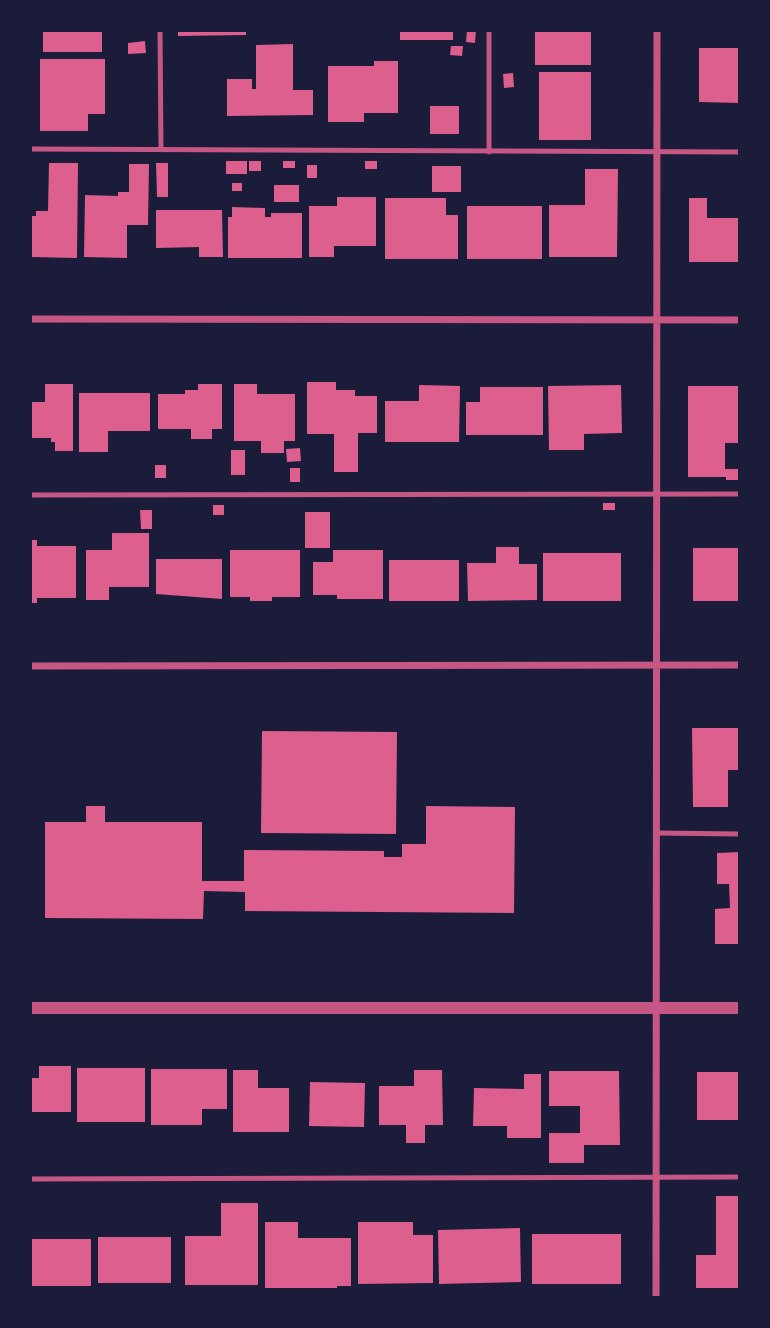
<!DOCTYPE html>
<html>
<head>
<meta charset="utf-8">
<style>
	body { margin:0 }
	#map { position:relative; width:770px; height:1328px; overflow:hidden; background:#1b1b3a; font-family:"Asap Condensed",sans-serif }
	canvas { display:block }
	.frame { position:absolute; inset:0; border:32px solid #1b1b3a; pointer-events:none }
</style>
</head>
<body>
<div id="map">
<canvas width="770" height="1328"></canvas>
<div class="frame"></div>
</div>
<script>
const c = document.querySelector('canvas').getContext('2d');
c.lineJoin = 'round';
function fillPath(path, color) { c.fillStyle = color; c.fill(path, 'evenodd'); }
function strokePath(path, color, width, dash) { c.strokeStyle = color; c.lineWidth = width; c.lineCap = dash ? 'butt' : 'round'; c.setLineDash(dash || []); c.stroke(path); }
fillPath(new Path2D(`
	M43 30H102V52H43Z
	M178 30H246V35L178 36Z
	M400 30H453V40H400Z
	M467 30H476L475 43 466 42Z
	M535 30 591 31V65H535Z
	M145 41 146 53 128 54V43Z
	M293 44V90H313V115L227 116V79H252V89H256V45Z
	M451 46H463L462 56 450 55Z
	M699 48H740V103L699 102Z
	M40 59H105V114H88V131H40Z
	M374 61H398V113H364V122H328V66H374Z
	M539 72H591V140H539Z
	M513 73 514 87 504 88 503 74Z
	M430 106H459V134H430Z
	M226 161H247V174H226Z
	M249 161H261V171H249Z
	M283 161H295V168H283Z
	M365 161H377V169H365Z
	M49 163H78L77 258 30 257V216H36V211H48Z
	M156 163H168V197H157Z
	M129 164H149L148 225H127V258L84 257 85 195 118 196V192H129Z
	M307 165H317V178H307Z
	M432 166H461V192H432Z
	M585 169H618L617 257H549V205H585Z
	M232 183H242V191H232Z
	M274 185H299V202H274Z
	M337 197H376V246H334V257H309V206H337Z
	M385 198H446V215H458V259H385Z
	M689 198H707V218H740V262H689Z
	M467 206H542V259H467Z
	M232 207 265 208V217H271V213H302V258H228V217H232Z
	M156 210H222L223 257H199V247L156 248Z
	M307 382H336V390H355V396H377V433H358V472H334V434H307Z
	M45 384H73V451H55V442H51V438H30V405L31 402H45Z
	M198 384H222V429H212V439H191V429H158V394H185V390H198Z
	M234 384H257V394H295V441H284V453H261V441H234Z
	M419 385 460 386 459 442H385V401H419Z
	M621 385 622 433 584 434V450H549L548 386Z
	M688 386H740V443H725V469H740V480H726V477H688Z
	M480 387H543V435H466V402H480Z
	M79 393H150V431H108V452H79Z
	M300 448 301 461 287 462 286 449Z
	M231 450H245V475H231Z
	M155 465H166V478H155Z
	M290 468H300V482H290Z
	M603 503H615V510H603Z
	M213 505H224V515H213Z
	M140 510H152V529H141Z
	M305 512H330V548H305Z
	M112 533H149V587H109V600H86V550H112Z
	M30 540H37V546H76V598H37V603H30Z
	M496 547H519V564H537V600L468 601 467 563H496Z
	M693 548H740V601H693Z
	M230 550H300V597H272V601H250V597H230Z
	M333 550H383V599H337V595H313V562H333Z
	M543 553H621V601H543Z
	M156 559H222V599L156 594Z
	M389 560H459V601H389Z
	M692 728H740V770H728V807H693Z
	M262 731 397 732 396 834 261 833Z
	M86 806H105V822H202V881H244V850L384 851V857H402V844H426V806L515 807 514 913 245 911V892L204 891 203 919 45 918V822H86Z
	M740 852V944H715V909L730 908 729 884H717V853Z
	M39 1066H71V1112H30V1078H39Z
	M77 1068H145V1122H77Z
	M151 1069H227V1109H202V1125H151Z
	M233 1070H258V1088H289V1132H233Z
	M414 1070H442L443 1125H425V1143H406V1125H379V1086H414Z
	M549 1071H619L620 1145H584V1163H549V1133H580V1106H549Z
	M697 1072H740V1120H697Z
	M524 1074H541V1138H507V1126H473L474 1088 524 1089Z
	M310 1082 365 1083 364 1127 309 1126Z
	M716 1196H740V1288H696V1255H716Z
	M221 1203H258V1285H185V1236H221Z
	M265 1222H298V1238H351V1286H337V1288H265Z
	M358 1222H413V1235H433V1283L358 1284Z
	M520 1228 521 1282 439 1284 438 1230Z
	M532 1234H621V1284H532Z
	M98 1237H171V1283H98Z
	M30 1239H91V1286H30Z`), '#dd5f8e');
strokePath(new Path2D(`
	M160 30 161 150
	M489 30V152
	M30 149 740 152
	M30 495 740 494
	M657 833 740 834
	M30 1179 740 1177`), '#c65784', 5);
strokePath(new Path2D(`
	M30 319 740 320
	M30 666 740 665
	M656 1298 657 30`), '#c65784', 7);
strokePath(new Path2D(`
	M30 1008H740`), '#c65784', 12);
</script>
</body>
</html>
